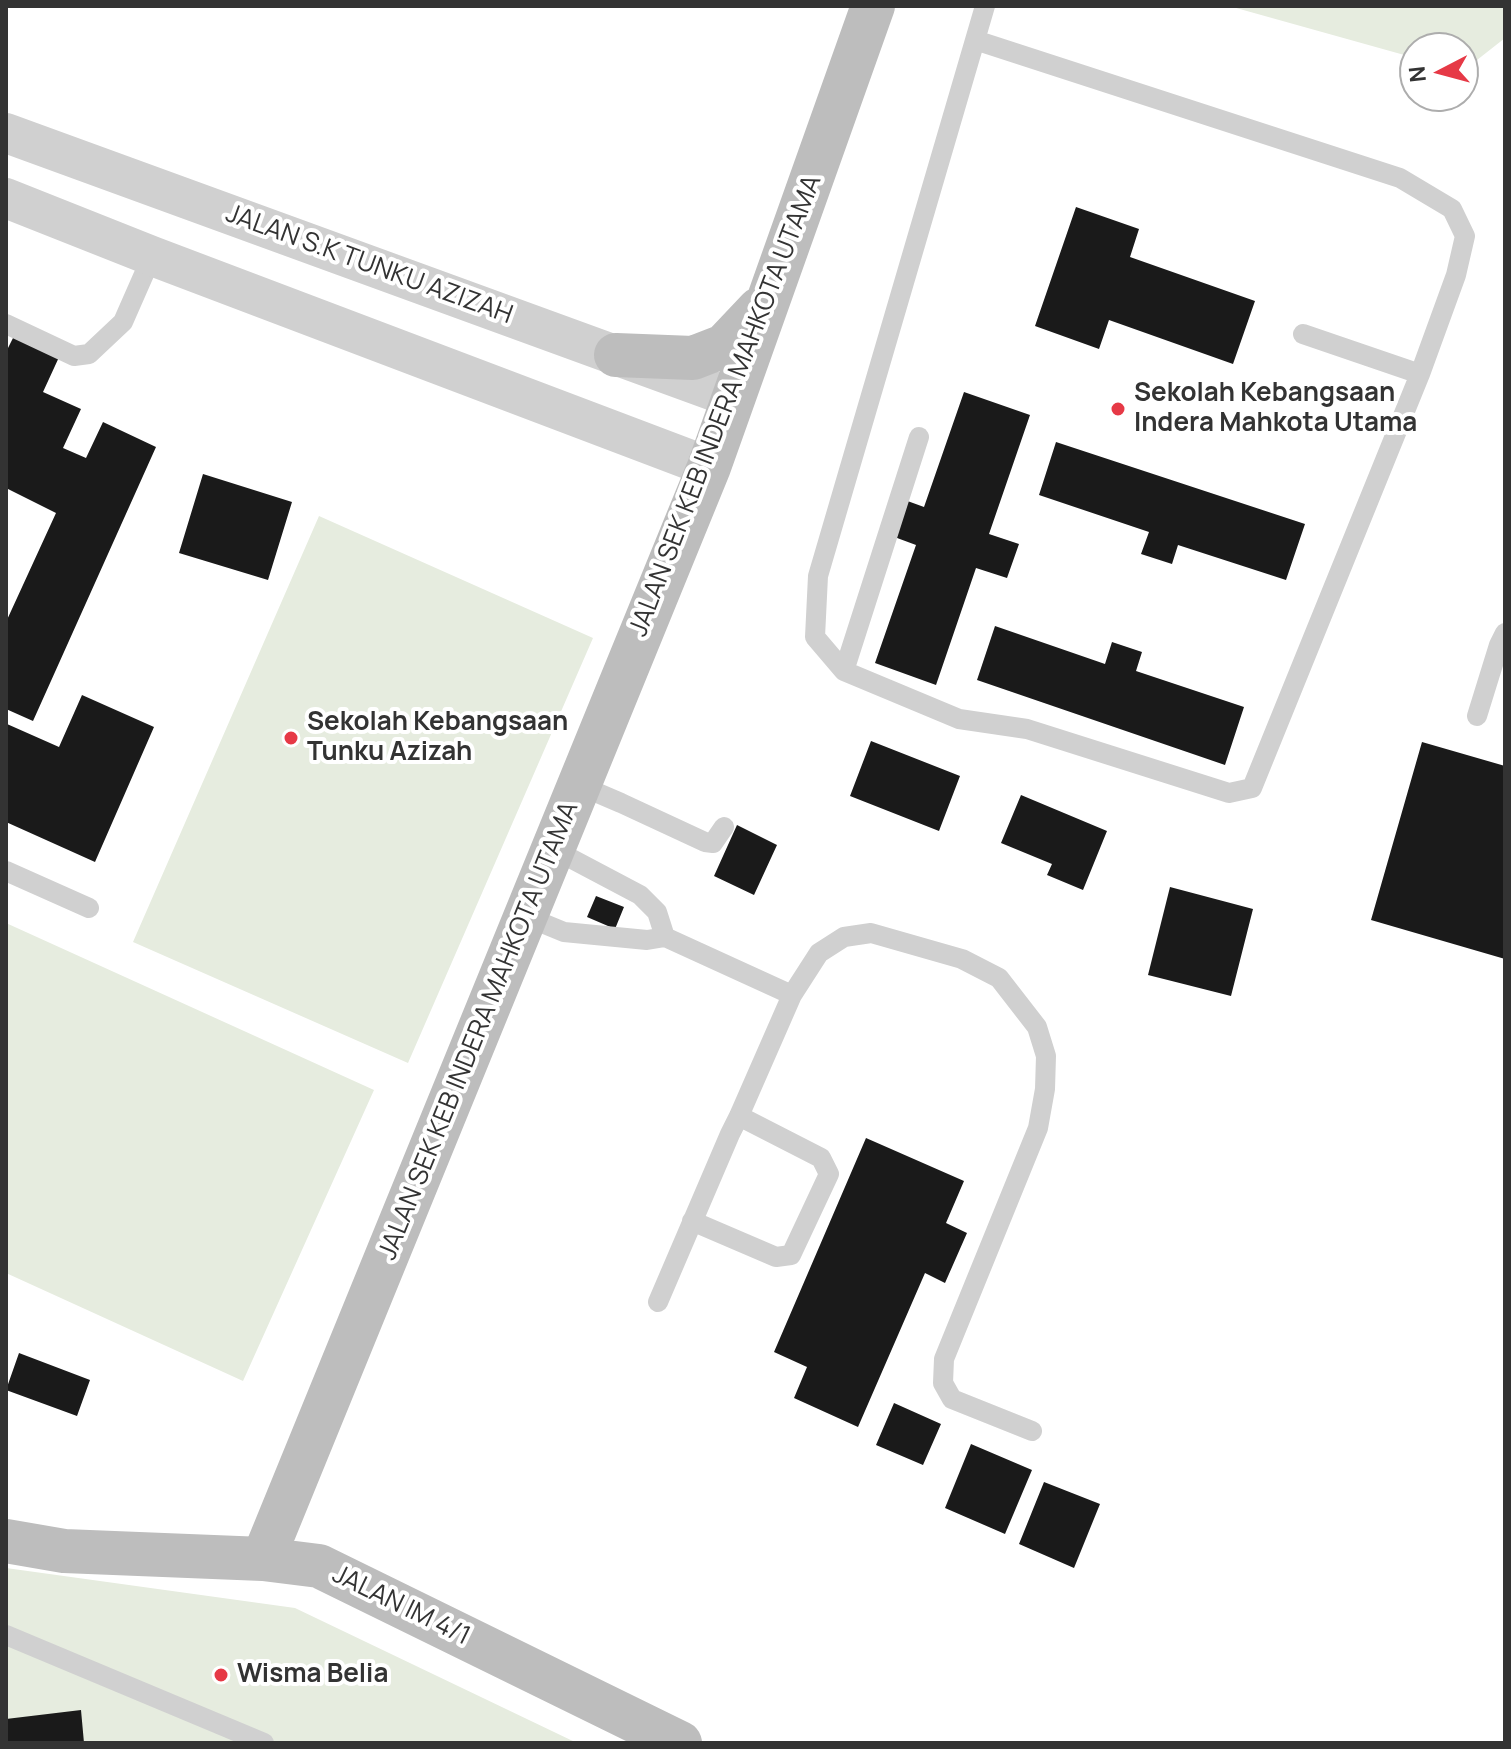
<!DOCTYPE html>
<html>
<head>
<meta charset="utf-8">
<style>
	body { margin:0 }
	#map { position:relative; width:1511px; height:1749px; overflow:hidden; background:#fff; font-family:Manrope,sans-serif }
	canvas { display:block }
	.frame { position:absolute; inset:0; border:8px solid #333; pointer-events:none }
	.north { position:absolute; left:1399px; top:32px; width:80px; height:80px; box-sizing:border-box; background:#fff; border:2px solid #adadad; border-radius:50%; rotate:264deg; font-size:22px; font-weight:700; line-height:32px; text-align:center; color:#333 }
	.north::after { content:''; display:block; margin:auto; width:28px; height:36px; background:#e63946; clip-path:polygon(50% 0,100% 100%,50% 72%,0 100%) }
</style>
</head>
<body>
<div id="map">
<canvas width="1511" height="1749"></canvas>
<div class="frame"></div>
<div class="north">N</div>
</div>
<script>
const c = document.querySelector('canvas').getContext('2d');
c.lineJoin = 'round';
function fillPath(path, color) { c.fillStyle = color; c.fill(path, 'evenodd'); }
function strokePath(path, color, width, dash) { c.strokeStyle = color; c.lineWidth = width; c.lineCap = dash ? 'butt' : 'round'; c.setLineDash(dash || []); c.stroke(path); }
function label(font, color, halo, rows, align = 'center') {
  c.font = font + ' Manrope,sans-serif'; c.lineWidth = 8; c.setLineDash([]); c.textBaseline = 'middle'; c.strokeStyle = halo; c.fillStyle = color; for (const [text, x, y, turn = 0] of rows) {
    c.save(); c.translate(x, y); c.rotate((+turn || 0) * Math.PI / 180); c.textAlign = isNaN(turn) ? turn : align; if (halo) c.strokeText(text, 0, 0); c.fillText(text, 0, 0); c.restore();
  }
}
fillPath(new Path2D(`
	M1229 6H1505V38L1463 71V48H1415V58Z
	M319 516 593 638 408 1063 133 942Z
	M6 923 374 1090 243 1381 6 1273Z
	M6 1568 295 1608 577 1743H6Z`), '#e6ecdf');
fillPath(new Path2D(`
	M1076 207 1139 229 1130 257 1255 301 1233 364 1109 320 1099 349 1035 326Z
	M15 334 60 355 43 392 81 409 63 448 86 458 103 422 156 447 33 721 6 709V622L56 513 6 488V352Z
	M964 392 1030 415 989 534 1019 544 1007 578 976 568 936 685 875 663 916 545 889 535 902 499 924 507Z
	M1056 442 1305 524 1286 580 1178 545 1172 564 1141 554 1149 532 1039 495Z
	M203 474 292 502 268 580 179 553Z
	M995 626 1105 664 1112 642 1142 652 1136 671 1244 707 1225 765 977 680Z
	M82 695 154 727 95 862 6 822 7 724 59 747Z
	M871 741 960 776 939 831 850 796Z
	M1422 742 1505 766V959L1371 920Z
	M1021 795 1107 831 1083 890 1047 875 1052 864 1001 843Z
	M737 825 777 845 754 895 714 876Z
	M1170 887 1253 909 1231 996 1148 975Z
	M596 896 624 907 615 929 587 917Z
	M866 1138 964 1181 946 1223 967 1233 945 1283 925 1273 858 1427 794 1398 807 1367 774 1352Z
	M19 1353 90 1380 77 1416 6 1390Z
	M894 1403 941 1424 923 1465 876 1445Z
	M971 1444 1032 1470 1005 1534 945 1508Z
	M1044 1482 1100 1504 1074 1568 1019 1544Z
	M81 1710 84 1743H6V1719Z`), '#1a1a1a');
strokePath(new Path2D(`
	M975 40 1400 178 1452 209 1465 236 1456 275 1420 374 1252 788 1229 793 1027 729 959 719 844 671 815 637 818 576 985 6
	M6 324 74 356 89 354 123 322 152 256
	M1303 334 1420 374
	M844 671 919 437
	M1477 716 1499 645 1505 633
	M579 785 621 803 705 842 713 843 724 827
	M553 849 640 895 657 912 665 937
	M6 871 89 908
	M525 916 564 932 647 940 665 937 792 995
	M692 1221 776 1257 791 1255 829 1174 821 1158 739 1116
	M658 1302 730 1134 739 1116 792 995 819 953 844 937 871 933 962 959 999 978 1037 1027 1046 1056 1045 1089 1038 1128 944 1359 943 1383 952 1399 1032 1431
	M6 1635 264 1743`), '#d0d0d0', 20);
strokePath(new Path2D(`
	M6 133 733 398
	M6 198 152 256 709 467`), '#d0d0d0', 40);
strokePath(new Path2D(`
	M616 355 693 358 724 346 759 309
	M6 1541 64 1551 263 1559 319 1566 680 1743
	M263 1559 709 467 873 6`), '#bdbdbd', 44);
for (const [x, y, r, color] of [
	[1118,409,8,"#e63946"],
	[291,738,8,"#e63946"],
	[221,1675,8,"#e63946"]
]) { const dot = new Path2D(); dot.arc(x, y, r, 0, 2 * Math.PI); c.fillStyle = color; c.fill(dot); strokePath(dot, '#fff', 3); }
label('26px', '#333', '#fff', [
	["JALAN S.K TUNKU AZIZAH",369,265,20],
	["JALAN SEK KEB INDERA MAHKOTA UTAMA",726,406,-69],
	["JALAN SEK KEB INDERA MAHKOTA UTAMA",479,1031,-68],
	["JALAN IM 4/1",401,1606,26]
]);
label('bold 26px', '#333', '#fff', [
	["Sekolah Kebangsaan",1134,394],
	["Indera Mahkota Utama",1134,424],
	["Sekolah Kebangsaan",307,723],
	["Tunku Azizah",307,753],
	["Wisma Belia",237,1675]
], 'left');
</script>
</body>
</html>
